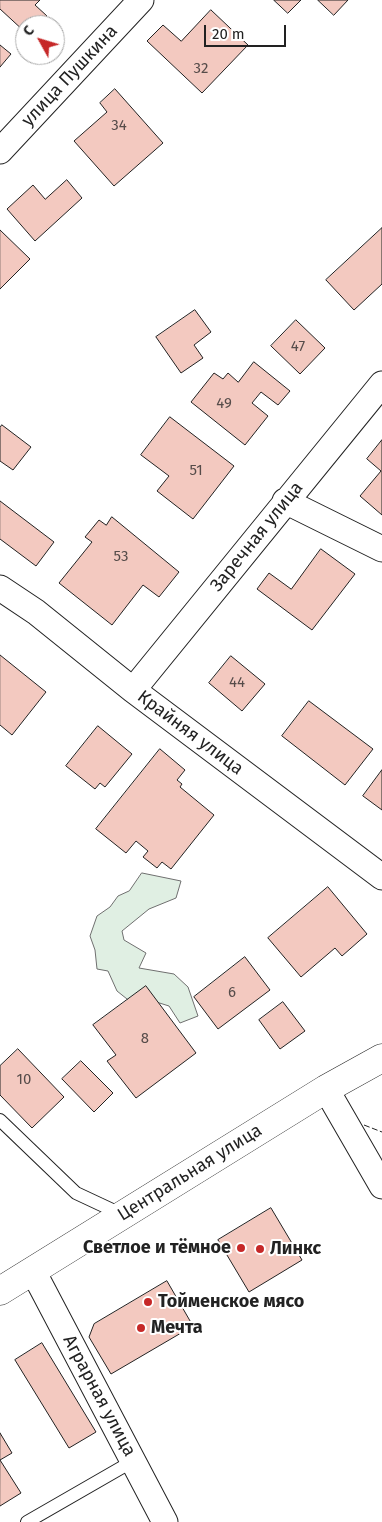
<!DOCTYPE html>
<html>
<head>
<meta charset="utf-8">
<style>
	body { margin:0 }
	#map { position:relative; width:382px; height:1522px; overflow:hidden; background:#fff; font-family:"Fira Sans",sans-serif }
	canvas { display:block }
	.north { position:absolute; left:15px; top:15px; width:50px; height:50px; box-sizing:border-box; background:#fff; border:1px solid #a7a7a7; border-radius:50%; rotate:309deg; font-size:14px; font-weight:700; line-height:20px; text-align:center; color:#222 }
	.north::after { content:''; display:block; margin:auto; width:18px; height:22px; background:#c62828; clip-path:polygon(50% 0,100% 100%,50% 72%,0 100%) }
	.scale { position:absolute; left:204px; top:25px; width:82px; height:22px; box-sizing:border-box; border:2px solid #222; border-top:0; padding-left:6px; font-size:15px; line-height:18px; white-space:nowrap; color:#222; -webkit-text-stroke:4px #fff; paint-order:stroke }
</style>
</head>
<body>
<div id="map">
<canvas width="382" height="1522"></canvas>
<div class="north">С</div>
<div class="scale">20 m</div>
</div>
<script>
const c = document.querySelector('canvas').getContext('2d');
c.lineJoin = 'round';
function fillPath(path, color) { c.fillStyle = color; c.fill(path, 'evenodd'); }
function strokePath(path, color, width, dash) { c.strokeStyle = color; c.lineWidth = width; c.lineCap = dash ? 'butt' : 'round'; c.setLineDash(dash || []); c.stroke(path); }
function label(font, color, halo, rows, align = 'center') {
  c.font = font + ' "Fira Sans",sans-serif'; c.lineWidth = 4; c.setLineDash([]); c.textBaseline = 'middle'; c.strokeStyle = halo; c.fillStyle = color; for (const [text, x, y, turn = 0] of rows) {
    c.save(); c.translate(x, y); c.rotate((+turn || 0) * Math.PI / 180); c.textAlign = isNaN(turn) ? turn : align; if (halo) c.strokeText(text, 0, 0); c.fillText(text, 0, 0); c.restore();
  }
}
const green = new Path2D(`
	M142 873 181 881 176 898 149 909 122 931 124 940 146 953 139 968 174 974 188 987 198 1016 180 1023 169 1006 150 1000 132 1003 117 991 108 971 97 969 95 950 90 936 97 916 110 907 118 896 129 891Z`);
fillPath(green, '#e0efe3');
strokePath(green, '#6f6f6f', 1);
const building = new Path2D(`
	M0 0H40L35 5 47 16 38 25H25V32L0 9Z
	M274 0H301L288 13Z
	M318 0H348L334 15Z
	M211 10 248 45 202 93 147 41 163 25 181 41Z
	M0 45 11 54 0 67Z
	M115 89 163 143 114 186 74 141 107 112 100 103Z
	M67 180 82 198 35 241 7 209 33 185 45 199Z
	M382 228V284L354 310 326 280Z
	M0 230 30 259 0 289Z
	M195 310 211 332 194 345 203 358 181 373 156 337Z
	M296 320 325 348 300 374 271 346Z
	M254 362 290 391 278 405 261 392 252 403 268 416 245 445 191 402 214 373 223 379 228 373 238 382Z
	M170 417 234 466 193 519 157 491 169 476 141 455Z
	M2 425 31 447 13 470 0 461V428Z
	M382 440V515L360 496 381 471 367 459Z
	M0 501 54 542 36 566 0 539Z
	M112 517 179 572 159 597 143 585 112 625 59 583 92 542 85 537 99 520 106 525Z
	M321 549 355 574 312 630 257 589 269 573 291 589Z
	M0 655 46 692 12 735 0 725Z
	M231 656 265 684 242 711 209 683Z
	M309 701 373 749 345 785 282 736Z
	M98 726 132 754 105 787 100 783 95 789 66 766Z
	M160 749 185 770 177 780 182 784 180 787 214 815 171 869 162 862 157 868 143 857 148 851 136 841 126 853 96 829Z
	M382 770V810L363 796Z
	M328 887 367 934 342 956 335 948 301 977 268 938Z
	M245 957 270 990 218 1029 194 997Z
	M146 986 196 1053 136 1098 107 1061 116 1055 93 1025Z
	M283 1002 305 1031 280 1049 259 1020Z
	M18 1049 64 1097 32 1128 0 1095V1066Z
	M81 1061 113 1093 94 1112 62 1079Z
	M271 1208 302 1260 249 1292 218 1240Z
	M167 1281 193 1326 111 1374 89 1337 94 1324Z
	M42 1343 96 1432 69 1448 15 1360Z
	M0 1433 12 1453 0 1460 21 1493 0 1506Z`);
fillPath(building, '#f3c9c0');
strokePath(building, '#222', 1);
const service = new Path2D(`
	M0 1120 76 1193 123 1215
	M27 1522 133 1461`);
const minor = new Path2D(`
	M0 151 141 0
	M285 501 382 549
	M0 588 36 612 133 690 382 877
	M133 690 382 384
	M326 1089 382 1186
	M33 1271 165 1522`);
const tertiary = new Path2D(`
	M0 1291 326 1089 382 1058`);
strokePath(service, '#222', 14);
strokePath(minor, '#222', 27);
strokePath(tertiary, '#222', 29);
strokePath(service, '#fff', 12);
strokePath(minor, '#fff', 25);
strokePath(tertiary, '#fff', 28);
strokePath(new Path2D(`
	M364 1125 382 1132`), '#222', 1, [6, 2.5]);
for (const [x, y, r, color] of [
	[241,1248,5,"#c62828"],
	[260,1249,5,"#c62828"],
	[148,1302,5,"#c62828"],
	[141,1328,5,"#c62828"]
]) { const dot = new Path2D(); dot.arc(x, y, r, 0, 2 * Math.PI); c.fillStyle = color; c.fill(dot); strokePath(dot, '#fff', 2); }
label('15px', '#564c4a', null, [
	["32",201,69],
	["34",119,126],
	["47",298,347],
	["49",224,404],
	["51",196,471],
	["53",121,557],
	["44",237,683],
	["6",232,993],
	["8",145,1039],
	["10",24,1080]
]);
label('18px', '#222', '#fff', [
	["улица Пушкина",70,76,-47],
	["Заречная улица",257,537,-51],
	["Крайняя улица",190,733,37],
	["Центральная улица",190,1173,-32],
	["Аграрная улица",99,1396,62]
]);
label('bold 18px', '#222', '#fff', [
	["Светлое и тёмное",231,1248,"right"],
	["Линкс",270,1249],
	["Тойменское мясо",158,1302],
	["Мечта",151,1328]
], 'left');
</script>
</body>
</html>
